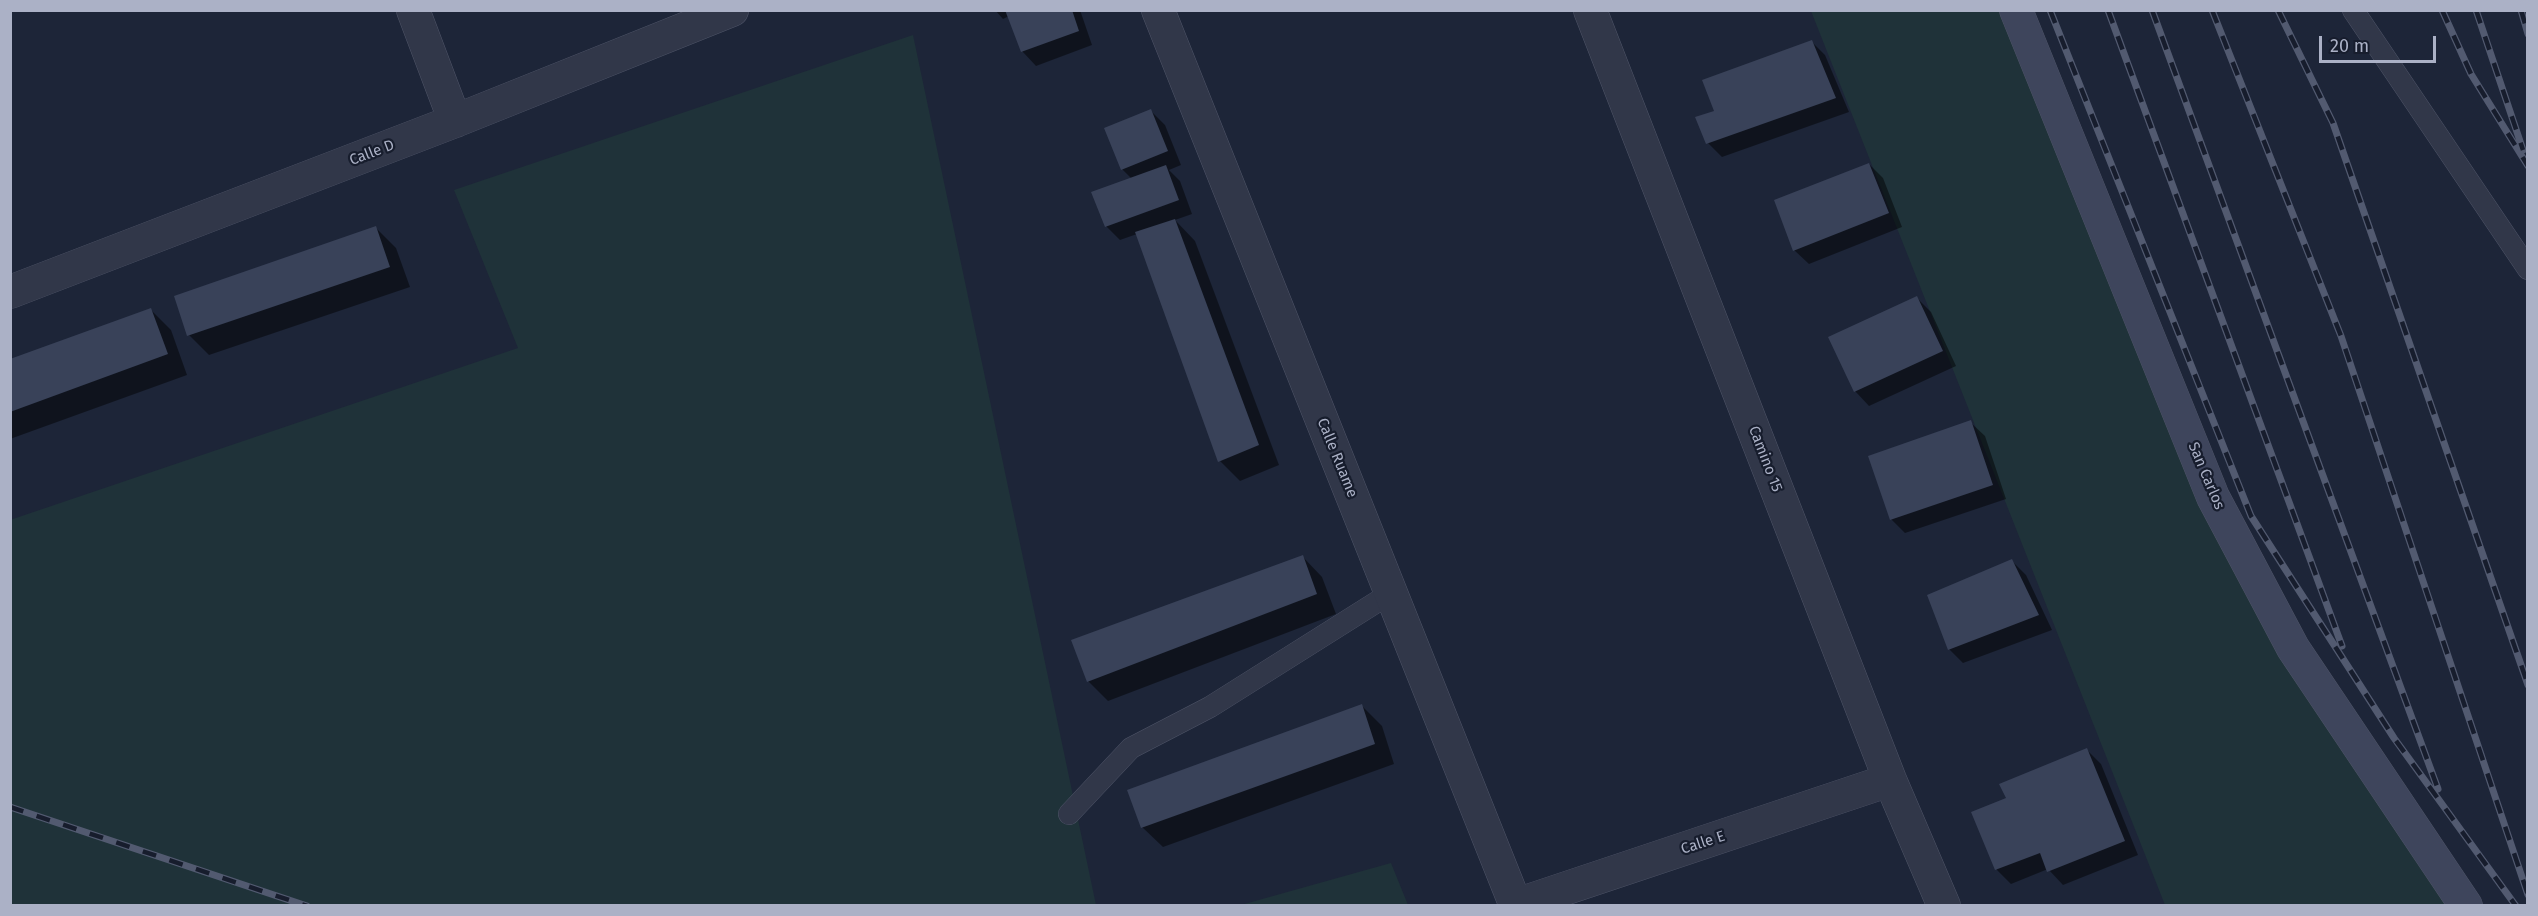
<!DOCTYPE html>
<html>
<head>
<meta charset="utf-8">
<style>
	body { margin:0 }
	#map { position:relative; width:2538px; height:916px; overflow:hidden; background:#1d2538; font-family:"Fira Sans",sans-serif }
	canvas { display:block }
	.frame { position:absolute; inset:0; border:12px solid #abb1c6; pointer-events:none }
	.scale { position:absolute; left:2319px; top:36px; width:117px; height:27px; box-sizing:border-box; border:3px solid #abb1c6; border-top:0; padding-left:8px; font-size:18px; line-height:21px; white-space:nowrap; color:#abb1c6; -webkit-text-stroke:4px #171d2d; paint-order:stroke }
</style>
</head>
<body>
<div id="map">
<canvas width="2538" height="916"></canvas>
<div class="frame"></div>
<div class="scale">20 m</div>
</div>
<script>
const c = document.querySelector('canvas').getContext('2d');
c.lineJoin = 'round';
function fillPath(path, color) { c.fillStyle = color; c.fill(path, 'evenodd'); }
function strokePath(path, color, width, dash) { c.strokeStyle = color; c.lineWidth = width; c.lineCap = dash ? 'butt' : 'round'; c.setLineDash(dash || []); c.stroke(path); }
function label(font, color, halo, rows, align = 'center') {
  c.font = font + ' "Fira Sans",sans-serif'; c.lineWidth = 4.5; c.setLineDash([]); c.textBaseline = 'middle'; c.strokeStyle = halo; c.fillStyle = color; for (const [text, x, y, turn = 0] of rows) {
    c.save(); c.translate(x, y); c.rotate((+turn || 0) * Math.PI / 180); c.textAlign = isNaN(turn) ? turn : align; if (halo) c.strokeText(text, 0, 0); c.fillText(text, 0, 0); c.restore();
  }
}
fillPath(new Path2D(`
	M1811 11H2016L2213 497 2466 905H2165Z
	M913 35 1096 905H11L10 520 518 348 454 190Z
	M1391 863 1408 905H1241Z`), '#1f3239');
fillPath(new Path2D(`
	M995 10H1080L1092 45 1036 66 1022 51 1009 16 1003 19Z
	M1811 41 1825 55 1849 112 1722 157 1708 143Z
	M1151 111 1165 125 1181 165 1169 170 1180 181 1192 214 1175 220 1195 241 1279 465 1240 481 1220 461 1137 234 1120 240 1106 226 1132 179 1122 169Z
	M1869 164 1883 178 1902 227 1809 264 1794 250Z
	M376 228 396 248 410 287 209 355 189 335Z
	M1917 298 1931 312 1956 366 1869 406 1855 391Z
	M150 309 171 330 187 375 10 439V360Z
	M1970 422 1985 436 2006 499 1905 533 1891 519Z
	M1302 556 1322 577 1336 614 1108 701 1088 681Z
	M2012 561 2026 575 2052 630 1963 663 1949 649Z
	M1362 706 1382 726 1394 764 1163 847 1142 827Z
	M2087 750 2101 764 2138 855 2063 885 2048 869 2011 884 1997 870 1973 813 2007 799Z`), '#0007');
fillPath(new Path2D(`
	M1005 10H1072L1079 31 1021 52Z
	M1812 40 1836 98 1706 144 1695 117 1714 111 1702 80Z
	M1151 109 1168 151 1121 170 1104 128Z
	M1869 163 1889 213 1793 251 1774 200Z
	M1166 165 1179 200 1105 227 1091 192Z
	M1175 219 1259 445 1218 462 1135 232Z
	M376 226 390 267 187 336 174 296Z
	M1917 296 1943 351 1854 392 1828 337Z
	M151 308 168 354 10 412V359Z
	M1971 420 1993 485 1890 520 1868 456Z
	M1303 555 1317 594 1087 682 1071 640Z
	M2012 559 2039 615 1948 650 1927 595Z
	M1362 704 1375 744 1141 828 1127 790Z
	M2087 748 2125 841 2047 872 2040 853 1995 870 1971 812 2006 798 1999 784Z`), '#394259');
const lane = new Path2D(`
	M2353 10 2528 269
	M1069 814 1131 748 1210 707 1391 593`);
const street = new Path2D(`
	M413 10 455 121
	M1158 10 1516 906
	M1590 10 1890 780 1944 906
	M10 292 455 121 732 10
	M1516 905 1890 780`);
const secondary = new Path2D(`
	M2016 10 2213 497 2293 648 2466 906`);
strokePath(lane, '#4e5467', 22);
strokePath(street, '#4e5467', 34);
strokePath(secondary, '#4e5467', 34);
strokePath(lane, '#313749', 21);
strokePath(street, '#313749', 33);
strokePath(secondary, '#3e455c', 33);
const rail = new Path2D(`
	M2050 10 2251 516 2394 738 2516 906
	M2108 10 2342 646
	M2152 10 2438 789
	M2212 10 2341 336 2528 895
	M2278 10 2333 123 2528 685
	M2442 10 2471 74 2528 166
	M2476 10 2523 150
	M2521 10 2528 34
	M10 807 307 906`);
strokePath(rail, '#525a70', 7);
strokePath(rail, '#171d2d', 4.5, [14]);
label('15px', '#abb1c6', '#171d2d', [
	["Calle D",372,153,-21],
	["Calle Ruame",1337,458,68],
	["Camino 15",1765,459,69],
	["San Carlos",2206,476,67],
	["Calle E",1703,843,-18]
]);
</script>
</body>
</html>
